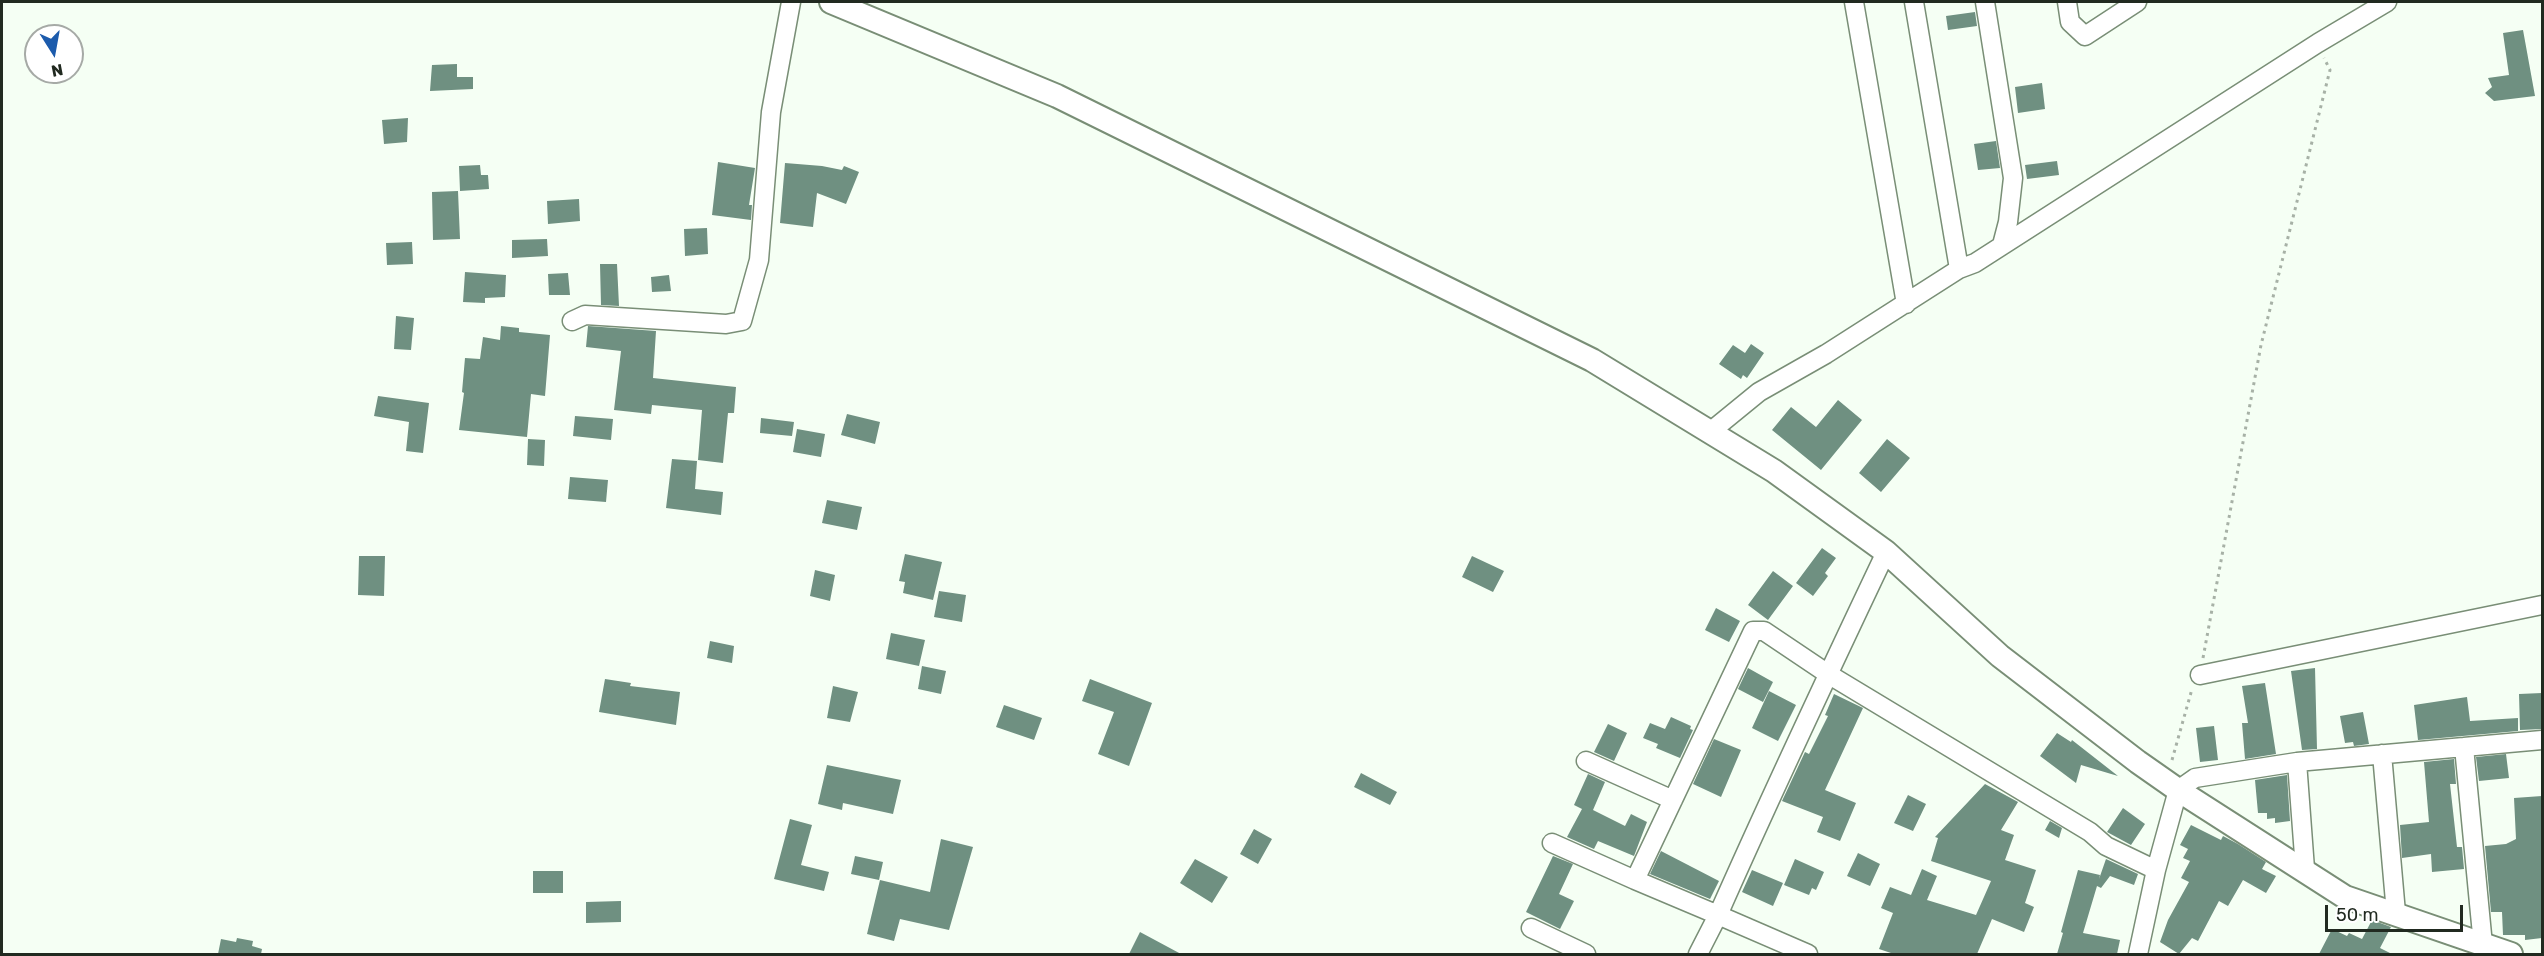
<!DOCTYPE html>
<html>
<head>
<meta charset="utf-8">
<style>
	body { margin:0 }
	#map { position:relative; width:2544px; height:956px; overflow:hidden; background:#f5fff4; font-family:Rubik,sans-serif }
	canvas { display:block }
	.frame { position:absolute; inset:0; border:3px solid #212a20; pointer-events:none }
	.north { position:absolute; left:24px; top:24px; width:60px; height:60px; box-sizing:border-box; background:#fff; border:2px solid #a6aaa6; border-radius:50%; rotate:169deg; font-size:16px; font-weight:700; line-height:24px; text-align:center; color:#212a20 }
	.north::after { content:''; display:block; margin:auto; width:21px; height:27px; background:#1c5bac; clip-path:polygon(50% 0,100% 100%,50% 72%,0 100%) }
	.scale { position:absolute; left:2325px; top:905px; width:138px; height:27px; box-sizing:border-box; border:3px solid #212a20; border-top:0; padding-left:8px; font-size:18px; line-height:21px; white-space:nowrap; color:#212a20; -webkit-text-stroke:4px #fff; paint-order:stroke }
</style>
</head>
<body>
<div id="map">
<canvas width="2544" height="956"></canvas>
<div class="frame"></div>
<div class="north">N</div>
<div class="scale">50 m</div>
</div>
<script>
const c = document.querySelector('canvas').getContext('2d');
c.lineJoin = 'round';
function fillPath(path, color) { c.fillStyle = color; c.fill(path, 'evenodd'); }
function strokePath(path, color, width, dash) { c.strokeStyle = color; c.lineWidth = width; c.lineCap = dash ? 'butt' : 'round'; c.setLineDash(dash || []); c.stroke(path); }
fillPath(new Path2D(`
	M1975 12 1977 26 1948 30 1946 16Z
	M2523 30 2535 96 2494 101 2485 93 2492 87 2488 78 2509 75 2503 33Z
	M457 64V77H473V89L430 91 432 65Z
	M2042 83 2045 109 2018 113 2015 87Z
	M408 118 407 142 384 144 382 120Z
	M1996 141 2000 168 1978 170 1974 144Z
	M2057 161 2059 175 2027 179 2025 165Z
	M718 162 755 168 749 205H752L751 220 712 215Z
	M785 163 822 166 842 170 844 166 859 172 846 204 817 193 813 227 780 223Z
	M480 165 481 175H488L489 189 460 191 459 166Z
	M458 191 460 239 433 240 432 192Z
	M579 199 580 221 548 224 547 201Z
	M707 228 708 254 685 256 684 229Z
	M547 239 548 256 512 258V240Z
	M412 242 413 264 387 265 386 243Z
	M600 264H617L619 306 601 305Z
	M465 272 506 275 505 297 485 298V303L463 302Z
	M568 273 570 295H549L548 274Z
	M669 275 671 291 652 292 651 277Z
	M396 316 414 318 411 350 394 349Z
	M501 326 519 328V332L550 335 545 396 531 394 527 437 459 430 464 393 462 392 465 358 480 359 483 337 500 340Z
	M588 326 656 331 653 378 736 387 734 413H728L723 463 698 460 702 410 652 405 651 414 614 410 621 351 586 347Z
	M1751 344 1764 353 1747 378 1743 375 1741 379 1719 364 1733 345 1745 353Z
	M378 396 429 403 423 453 406 451 409 422 374 416Z
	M1838 400 1862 420 1821 470 1772 430 1791 407 1816 427Z
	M847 414 880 422 875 444 841 435Z
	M575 416 613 419 611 440 573 436Z
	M761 418 794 422 792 436 760 433Z
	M797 429 825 434 821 457 793 452Z
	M528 439 545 440 544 466 527 465Z
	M1887 439 1910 458 1881 492 1859 473Z
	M672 459 697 461 695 489 723 492 721 515 666 508Z
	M570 477 608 480 606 502 568 499Z
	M827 500 862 507 857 530 822 523Z
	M1822 548 1836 558 1825 573 1828 576 1813 596 1796 583Z
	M905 554 942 562 933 600 903 593 905 582 899 581Z
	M359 556H385L384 596 358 595Z
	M1472 556 1504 571 1493 592 1462 577Z
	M815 570 835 575 830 601 810 596Z
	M1773 571 1793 586 1768 620 1748 605Z
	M939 591 966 595 962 622 934 617Z
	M1716 608 1740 621 1729 642 1705 630Z
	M891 633 925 640 919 666 886 659Z
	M710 641 734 646 732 663 707 658Z
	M922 666 946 671 941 694 918 689Z
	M1748 668 1773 682 1763 702 1738 689Z
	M2315 668 2317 749 2302 750 2291 671Z
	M605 679 631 683 630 686 680 692 676 725 599 712Z
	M1090 679 1152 703 1129 766 1098 754 1114 712 1082 701Z
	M2265 683 2276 754 2245 759 2242 723H2248L2242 686Z
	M833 686 858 692 850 722 827 718Z
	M1769 691 1796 705 1778 741 1752 728Z
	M2542 693V729L2520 730 2519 694Z
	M1834 694 1863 708 1825 790 1856 803 1840 841 1817 832 1823 817 1782 801 1805 752 1809 754 1828 716 1825 715Z
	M2467 697 2470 721 2518 718V731L2418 740 2414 705Z
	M1004 705 1042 718 1034 740 996 727Z
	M2363 712 2369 744 2354 746 2353 742 2345 743 2340 716Z
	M1671 717 1691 726 1690 729 1693 730 1680 758 1656 748 1658 744 1643 738 1650 723 1665 729Z
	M1608 724 1627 733 1614 761 1594 752Z
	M2214 726 2218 760 2200 762 2196 728Z
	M2057 733 2071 742 2072 740 2118 776 2081 765 2076 783 2040 756Z
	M1714 739 1741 750 1721 797 1693 784Z
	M2506 754 2509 778 2479 781 2476 757Z
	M2454 759 2456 784H2450L2457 847H2462L2464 869 2432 872 2431 854 2402 858 2400 825 2429 822 2424 762Z
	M827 765 901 780 893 814 843 803 842 810 818 804Z
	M1361 773 1397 792 1390 805 1354 787Z
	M1588 774 1605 782 1593 810 1625 826 1631 814 1647 822 1634 856 1598 841 1594 849 1567 837 1582 809 1574 805Z
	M2287 775 2290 821 2275 823V818L2267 819V813H2258L2255 780Z
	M1985 784 2018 802 2001 830 2014 835 2005 860 2036 870 2025 903 2034 907 2024 932 1992 919 1977 954H1894L1879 949 1893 913 1881 908 1890 887 1911 895 1922 869 1937 876 1927 900 1976 915 1991 881 1931 861 1938 838 1935 837Z
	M1908 795 1926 804 1913 831 1894 823Z
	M2542 796V938L2525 940V935H2503L2502 912H2491L2485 846 2506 844 2516 839 2514 798Z
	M2123 808 2145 824 2131 845 2107 832Z
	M790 819 812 825 801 865 829 872 824 891 774 879Z
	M2050 821 2062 828 2059 838 2045 830Z
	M2191 825 2221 840 2223 836 2238 844 2266 862 2262 869 2276 876 2266 893 2243 880 2228 906 2219 901 2198 941 2192 938 2179 954 2160 942 2168 920 2189 882 2181 878 2190 861 2183 858 2188 849 2180 845Z
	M1254 829 1272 839 1258 864 1240 854Z
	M941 839 973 847 949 930 900 919 894 941 867 934 880 880 930 892Z
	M1661 851 1719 881 1710 899 1650 874Z
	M1858 853 1880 864 1870 886 1847 876Z
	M855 856 883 862 879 880 851 874Z
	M1553 856 1573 864 1559 894 1574 901 1560 929 1526 912Z
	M1195 859 1228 877 1212 903 1180 883Z
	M1795 859 1824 872 1816 890 1812 888 1809 895 1784 885Z
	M2106 859 2138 874 2134 885 2110 876 2101 888 2097 886 2083 933 2120 940 2117 954H2057L2063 933 2061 932 2078 870 2100 875 2099 879Z
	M1752 870 1783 883 1773 906 1742 892Z
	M533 871H563V893H533Z
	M621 901V922L586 923V902Z
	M2372 920 2391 927 2380 948 2392 954H2319L2332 929 2347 936 2349 933 2362 939Z
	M1140 932 1181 954H1129Z
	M237 938 253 941 252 946 262 949 261 954H218L221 939 236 942Z`), '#6f9081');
const minor = new Path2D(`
	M1854 2 1906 304
	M1914 2 1959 269
	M1985 2 2013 178 2008 222 2002 245
	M2067 2 2070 22 2085 36 2137 2
	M572 321 585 315 726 324 742 321 759 260 771 112 791 2
	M1710 432 1759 392 1826 354 1959 269 1975 263 2318 43 2387 2
	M1886 552C1829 672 1772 793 1718 915L1635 880 1753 631H1764L1828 674 2090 832 2106 846 2156 870
	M2200 675 2542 605
	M2464 747 2483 945
	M2382 754 2396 913
	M1586 761 1673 800
	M2297 762 2305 869
	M1552 843 1635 880
	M1531 928 1586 954
	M1698 954 1718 915 1808 954
	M2138 954 2156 870 2178 790 2195 778 2297 762 2542 740`);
const tertiary = new Path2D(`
	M831 2 1057 96 1592 360 1774 471 1886 552 2000 656 2138 762 2178 790 2345 897 2511 954`);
strokePath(minor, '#798e76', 21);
strokePath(tertiary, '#798e76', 26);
strokePath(new Path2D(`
	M2203 658 2261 345 2330 70 2324 58
	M2172 760 2192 689`), '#a7b1a6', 3, [3, 4.5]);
strokePath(minor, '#fff', 18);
strokePath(tertiary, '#fff', 22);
</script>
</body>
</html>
